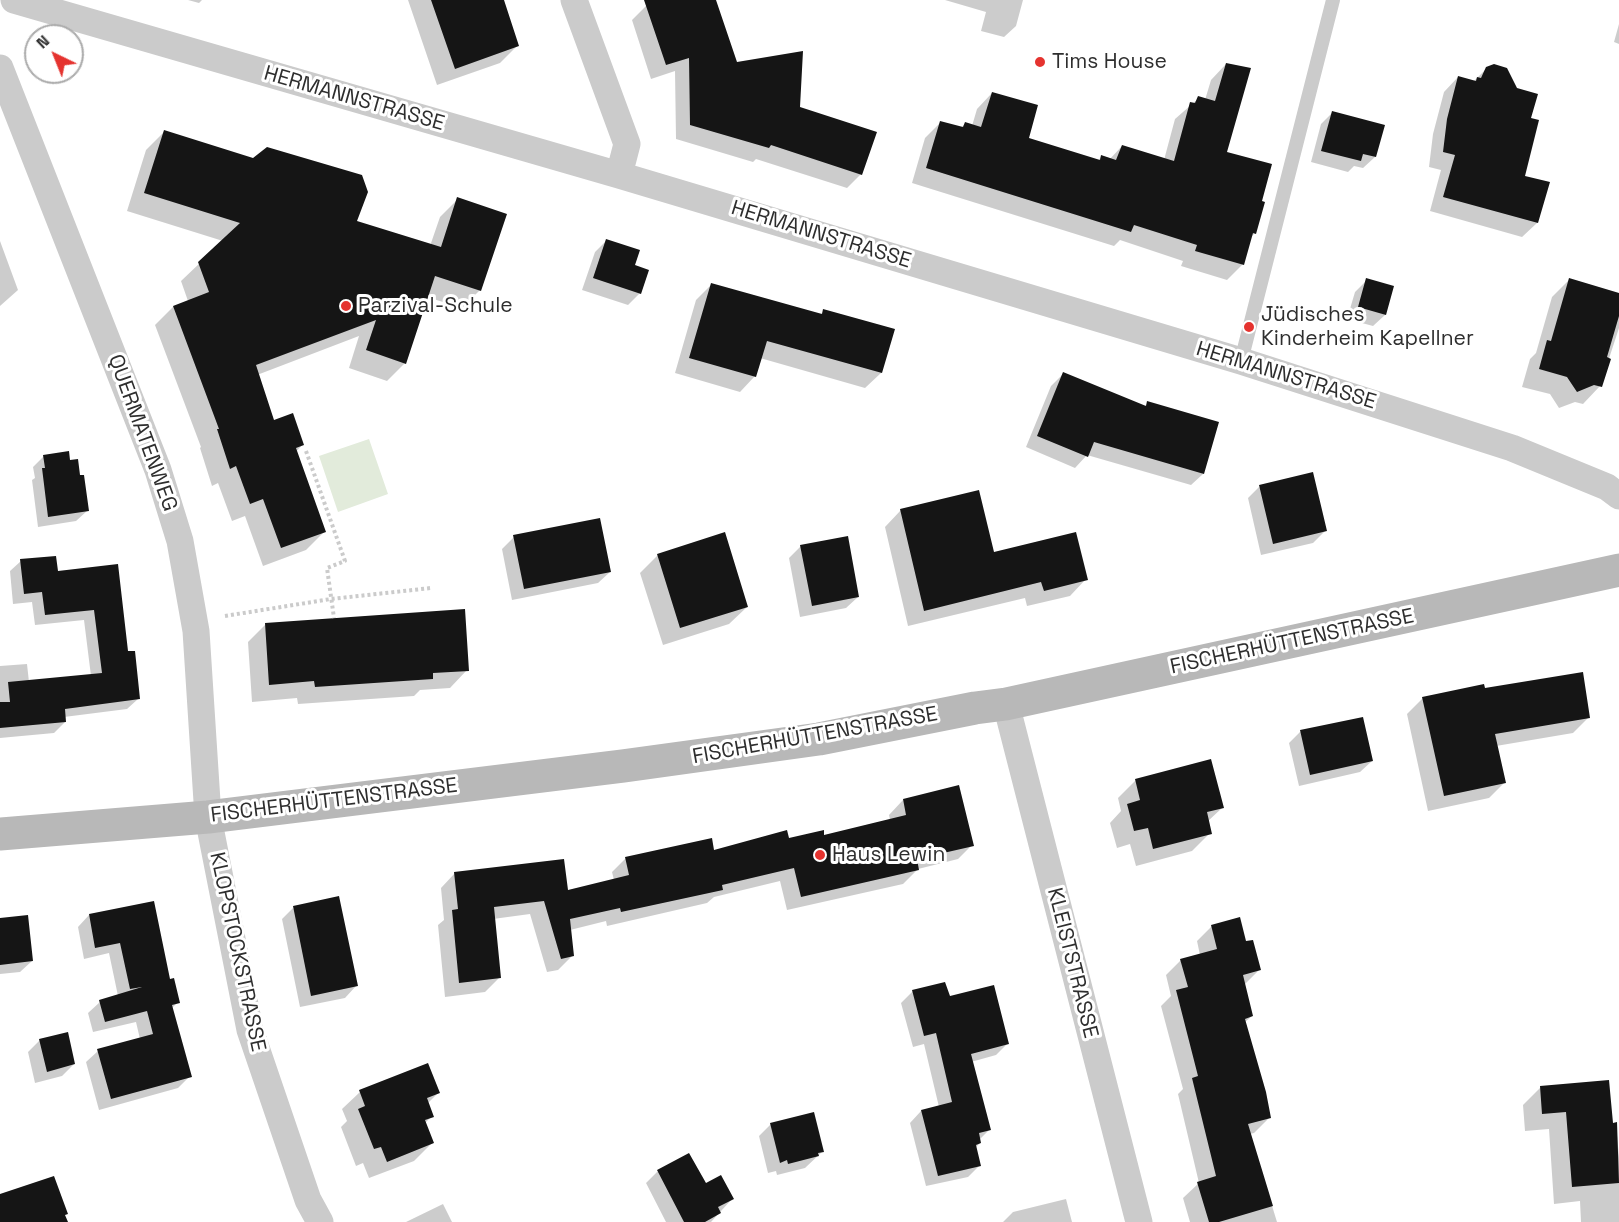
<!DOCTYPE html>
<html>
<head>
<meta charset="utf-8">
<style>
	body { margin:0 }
	#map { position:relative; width:1619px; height:1222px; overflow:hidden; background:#fff; font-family:"Space Grotesk",sans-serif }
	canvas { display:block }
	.north { position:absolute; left:24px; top:24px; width:60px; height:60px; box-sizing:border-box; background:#fff; border:2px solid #ababab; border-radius:50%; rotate:317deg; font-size:16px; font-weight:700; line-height:24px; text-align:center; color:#2e2e2e }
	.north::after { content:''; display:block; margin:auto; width:21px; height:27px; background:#e5332f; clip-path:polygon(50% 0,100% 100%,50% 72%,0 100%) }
</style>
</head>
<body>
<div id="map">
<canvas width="1619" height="1222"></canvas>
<div class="north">N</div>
</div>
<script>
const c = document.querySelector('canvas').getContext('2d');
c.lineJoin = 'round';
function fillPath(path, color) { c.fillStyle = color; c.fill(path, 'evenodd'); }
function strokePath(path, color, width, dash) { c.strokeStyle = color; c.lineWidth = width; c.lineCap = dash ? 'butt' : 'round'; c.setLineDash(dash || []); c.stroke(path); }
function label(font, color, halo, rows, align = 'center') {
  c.font = font + ' "Space Grotesk",sans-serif'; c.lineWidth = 6; c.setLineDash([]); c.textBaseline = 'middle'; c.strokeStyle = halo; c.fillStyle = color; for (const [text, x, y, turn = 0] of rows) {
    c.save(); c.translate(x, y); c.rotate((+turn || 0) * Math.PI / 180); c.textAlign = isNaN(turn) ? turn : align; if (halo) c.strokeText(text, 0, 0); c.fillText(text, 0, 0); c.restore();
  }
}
fillPath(new Path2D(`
	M369 439 388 494 338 512 319 456Z`), '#e2ebdb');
fillPath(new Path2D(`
	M188 0H202L199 3Z
	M408 0H502L518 45 500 63 437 85Z
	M663 0H715L736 64 798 108 861 174 847 188 756 159 753 162 676 139 675 71 651 79 632 20 646 6Z
	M945 0H1023L1016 26 1004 37 981 31 986 12Z
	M1619 24V44L1614 42Z
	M1226 64 1225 153 1255 233 1250 238 1243 264 1227 280 1181 266 1183 261 1120 240 1114 246 912 183 925 138 941 122 961 128 965 124 972 126 977 109 992 93 1027 139 1098 161 1101 157 1109 160 1122 146 1164 160 1175 119 1199 98 1205 100 1211 80Z
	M1495 65 1506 69 1529 119 1523 177 1548 184 1537 223 1522 237 1430 211 1441 170 1429 167 1433 134 1444 92 1458 77 1474 81 1487 68Z
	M1333 112 1375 157 1363 168 1354 166 1348 172 1311 162 1321 124Z
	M164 132 355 222 430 246 440 217 458 199 480 290 462 308 427 297 405 363 387 381 349 368 359 336 257 375 273 422 302 445 296 452 324 532 306 550 263 566 245 516 232 521 218 483 212 486 200 448 201 447 155 325 173 307 188 301 181 281 223 241 127 211 146 150Z
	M0 241 18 290 0 306Z
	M606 241 633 266 640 293 628 305 582 290 595 252Z
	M1367 280 1385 315 1373 326 1347 319 1355 292Z
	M1569 280 1619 294V328L1600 386 1583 404 1575 402 1559 408 1550 394 1522 387 1530 359 1536 353 1552 297Z
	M712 284 820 315 824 311 893 330 881 373 865 388 760 358 755 376 740 392 675 373 696 300Z
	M1063 374 1144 407 1148 403 1203 474 1191 485 1087 455 1075 468 1026 447 1051 386Z
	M44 456 69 462 87 511 76 521 38 527 32 480 35 478 33 467Z
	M1259 487 1325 531 1313 543 1261 555 1248 498Z
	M901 510 993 554 1086 579 1070 596 1027 606 1025 598 908 626 885 527Z
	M514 537 610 572 598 583 512 600 502 549Z
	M801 546 858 597 846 608 800 617 789 558Z
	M658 555 747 607 729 624 663 645 640 573Z
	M21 561 57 573 117 566 126 653 138 699 127 709 64 717 65 722 54 733 0 738V666L27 664 29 682 91 676 84 620 35 625 32 602 13 604 10 571Z
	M266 624 467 670 450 688 420 690 414 696 298 704 297 698 252 702 248 642Z
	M1483 690 1589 717 1573 733 1496 746 1504 783 1489 798 1428 811 1407 714 1423 698Z
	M1362 718 1372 761 1360 772 1299 786 1289 743 1300 732Z
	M1136 780 1222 808 1207 822 1210 833 1192 851 1136 866 1130 844 1117 848 1110 823 1121 811 1118 798Z
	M903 800 972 845 958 859 918 869 903 884 787 910 780 881 714 897 707 903 607 926 606 921 570 930 572 956 558 970 547 972 530 914 493 919 499 978 485 992 445 997 438 925 444 920 441 888 455 873 566 892 614 880 612 872 626 858 713 852 788 840 823 837 890 820 889 815Z
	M293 908 356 986 345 998 300 1007 282 919Z
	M89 915 169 981 178 1002 171 1009 190 1076 178 1088 99 1110 86 1062 98 1051 140 1039 136 1022 93 1032 88 1013 100 1002 118 996 109 953 84 959 78 927Z
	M0 919 32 961 20 972 0 974Z
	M1212 926 1245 943 1259 970 1244 985 1252 1016 1244 1023 1269 1118 1254 1133 1250 1134 1277 1222H1190L1183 1198 1199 1183 1178 1094 1183 1089 1161 1006 1171 996 1166 975 1181 960 1200 955 1197 941Z
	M913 991 1007 1044 996 1055 971 1062 989 1130 979 1140 980 1143 975 1148 980 1165 968 1177 926 1186 910 1123 921 1111 939 1107 924 1044 913 1047 901 1003Z
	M40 1040 74 1064 62 1076 35 1083 28 1052Z
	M1541 1087 1612 1124H1616L1619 1157V1222H1581L1580 1201 1554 1204 1549 1129 1525 1131 1523 1105Z
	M360 1092H439L427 1104 432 1116 425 1123 432 1143 414 1161 369 1178 363 1163 356 1166 341 1127 347 1121 342 1109Z
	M771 1124 823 1151 805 1168 777 1175 776 1171 768 1173 759 1136Z
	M689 1155 705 1186 732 1199 711 1222H666L646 1183 657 1172Z
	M1066 1199 1072 1222H1003L1013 1212Z
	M443 1204 452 1222H406Z`), '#0003');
fillPath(new Path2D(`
	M431 0H504L519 46 455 69Z
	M644 0H716L737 62 803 51 800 107 877 132 862 175 771 145 769 148 690 125 689 58 666 65Z
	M1226 63 1251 68 1227 152 1272 164 1262 201 1265 202 1256 234 1253 233 1244 265 1195 251 1197 245 1134 225 1131 232 926 168 940 121 963 127 965 122 981 127 992 92 1038 105 1029 138 1100 160 1101 155 1116 160 1122 145 1174 161 1190 102 1195 103 1198 96 1215 101Z
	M1494 64 1507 68 1517 88 1538 94 1531 118 1539 120 1525 176 1550 182 1538 223 1443 197 1455 155 1443 152 1447 119 1458 76 1476 81 1477 77 1481 78 1486 67Z
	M1332 111 1385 125 1376 157 1363 154 1361 161 1321 151Z
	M164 130 253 158 267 147 362 175 368 192 357 221 441 247 457 197 507 214 481 291 435 276 406 364 366 350 376 320 256 365 274 420 293 413 304 445 296 448 326 532 281 548 263 499 250 504 236 466 230 469 217 429H219L173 306 209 292 198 262 240 223 144 193Z
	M606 239 640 250 635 265 649 270 641 294 593 278Z
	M1366 278 1394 286 1386 315 1358 307Z
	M1569 278 1619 293V316L1607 357 1611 359 1602 387 1594 385 1577 392 1567 377 1539 369 1547 340 1551 341Z
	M711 283 822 314 823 309 895 329 882 373 767 341 756 377 689 358Z
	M1063 372 1146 406 1147 401 1219 422 1204 474 1094 442 1088 457 1037 436Z
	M69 451 70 460 78 459 80 475H84L89 511 48 517 42 468H45L43 455Z
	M1313 472 1327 531 1273 544 1259 485Z
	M979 490 994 552 1076 532 1088 580 1044 591 1041 582 924 611 900 509Z
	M600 518 611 572 524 589 513 535Z
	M725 532 748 607 680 628 657 554Z
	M848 536 859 597 812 606 800 545Z
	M56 556 58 571 118 564 128 651H135L140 699 65 709 66 722 0 728V702H10L8 682 102 673 94 610 45 615 42 592 24 594 20 559Z
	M465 609 469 671 433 673V679L315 687 314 681 269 685 265 623Z
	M1583 672 1590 718 1495 734 1506 783 1444 796 1422 697 1484 684 1485 688Z
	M1363 717 1373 761 1310 775 1300 730Z
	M1211 759 1224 808 1207 812 1212 834 1153 849 1148 828 1134 831 1127 804 1140 800 1135 779Z
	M959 785 974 846 917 859 919 870 801 897 794 868 722 885 723 890 621 912 620 908 570 919 574 956 561 959 544 901 494 907 501 978 459 983 452 910 458 909 454 872 564 859 568 890 629 875 625 857 712 838 714 850 787 830 789 838 824 830V835L906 815 903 799Z
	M339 896 358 986 311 996 293 906Z
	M154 901 170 979 174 978 180 1003 172 1005 192 1077 111 1099 97 1049 153 1034 147 1011 105 1022 99 1000 142 987 130 989 120 943 95 948 89 914Z
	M28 915 33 961 0 965V918Z
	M1240 917 1246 941 1253 940 1261 970 1243 975 1253 1016 1245 1019 1266 1092 1271 1118 1248 1124 1273 1206 1219 1222H1209L1197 1182 1216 1176 1192 1078 1198 1076 1176 990 1188 987 1180 959 1217 949 1211 925Z
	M945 982 950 996 994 985 1009 1044 971 1054 991 1130 979 1133 981 1143 976 1145 981 1166 938 1176 921 1110 952 1102 936 1033 924 1036 912 990Z
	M68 1032 75 1064 47 1072 39 1039Z
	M428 1063 440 1093 427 1098 434 1117 425 1120 434 1143 387 1162 381 1147 374 1149 358 1109 365 1106 359 1090Z
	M1609 1080 1613 1123 1617 1122 1619 1183 1572 1187 1566 1112 1542 1114 1540 1086Z
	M814 1112 824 1152 818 1153 819 1156 788 1164 787 1160 780 1163 770 1123Z
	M689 1153 706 1183 721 1175 734 1199 718 1207 721 1213 705 1222H684L657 1170Z
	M54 1176 68 1214 65 1215 68 1222H0V1194Z`), '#151515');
strokePath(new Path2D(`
	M306 451 345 561 327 568 334 618
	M225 616 331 599 431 588`), '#cbcbcb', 4, [3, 3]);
strokePath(new Path2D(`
	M1241 361 1333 0`), '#cbcbcb', 14);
strokePath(new Path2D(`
	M14 0 619 175 1241 361 1512 448 1607 487 1619 496
	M574 0 627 144 619 175
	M0 68 158 470 180 541 196 631 208 817 250 1030 308 1200 320 1222
	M1006 704 1139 1222`), '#cbcbcb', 27);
strokePath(new Path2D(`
	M0 834 208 817 623 766 819 739 975 708 1006 704 1619 570`), '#b8b8b8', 33);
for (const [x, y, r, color] of [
	[1040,62,6,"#e5332f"],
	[346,306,6,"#e5332f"],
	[1249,327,6,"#e5332f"],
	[820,855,6,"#e5332f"]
]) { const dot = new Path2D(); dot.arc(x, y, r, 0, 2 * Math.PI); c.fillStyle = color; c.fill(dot); strokePath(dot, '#fff', 2); }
label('21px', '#2e2e2e', '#fff', [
	["Tims House",1052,62],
	["Parzival-Schule",358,306],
	["Jüdisches",1261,315],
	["Kinderheim Kapellner",1261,339],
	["Haus Lewin",832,855]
], 'left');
label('21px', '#2e2e2e', '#fff', [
	["HERMANNSTRASSE",354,99,16],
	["HERMANNSTRASSE",821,235,17],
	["HERMANNSTRASSE",1286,376,17],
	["QUERMATENWEG",142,433,70],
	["FISCHERHÜTTENSTRASSE",1292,642,-12],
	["FISCHERHÜTTENSTRASSE",815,736,-10],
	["FISCHERHÜTTENSTRASSE",334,801,-7],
	["KLOPSTOCKSTRASSE",237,952,78],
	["KLEISTSTRASSE",1072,963,76]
]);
</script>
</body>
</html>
